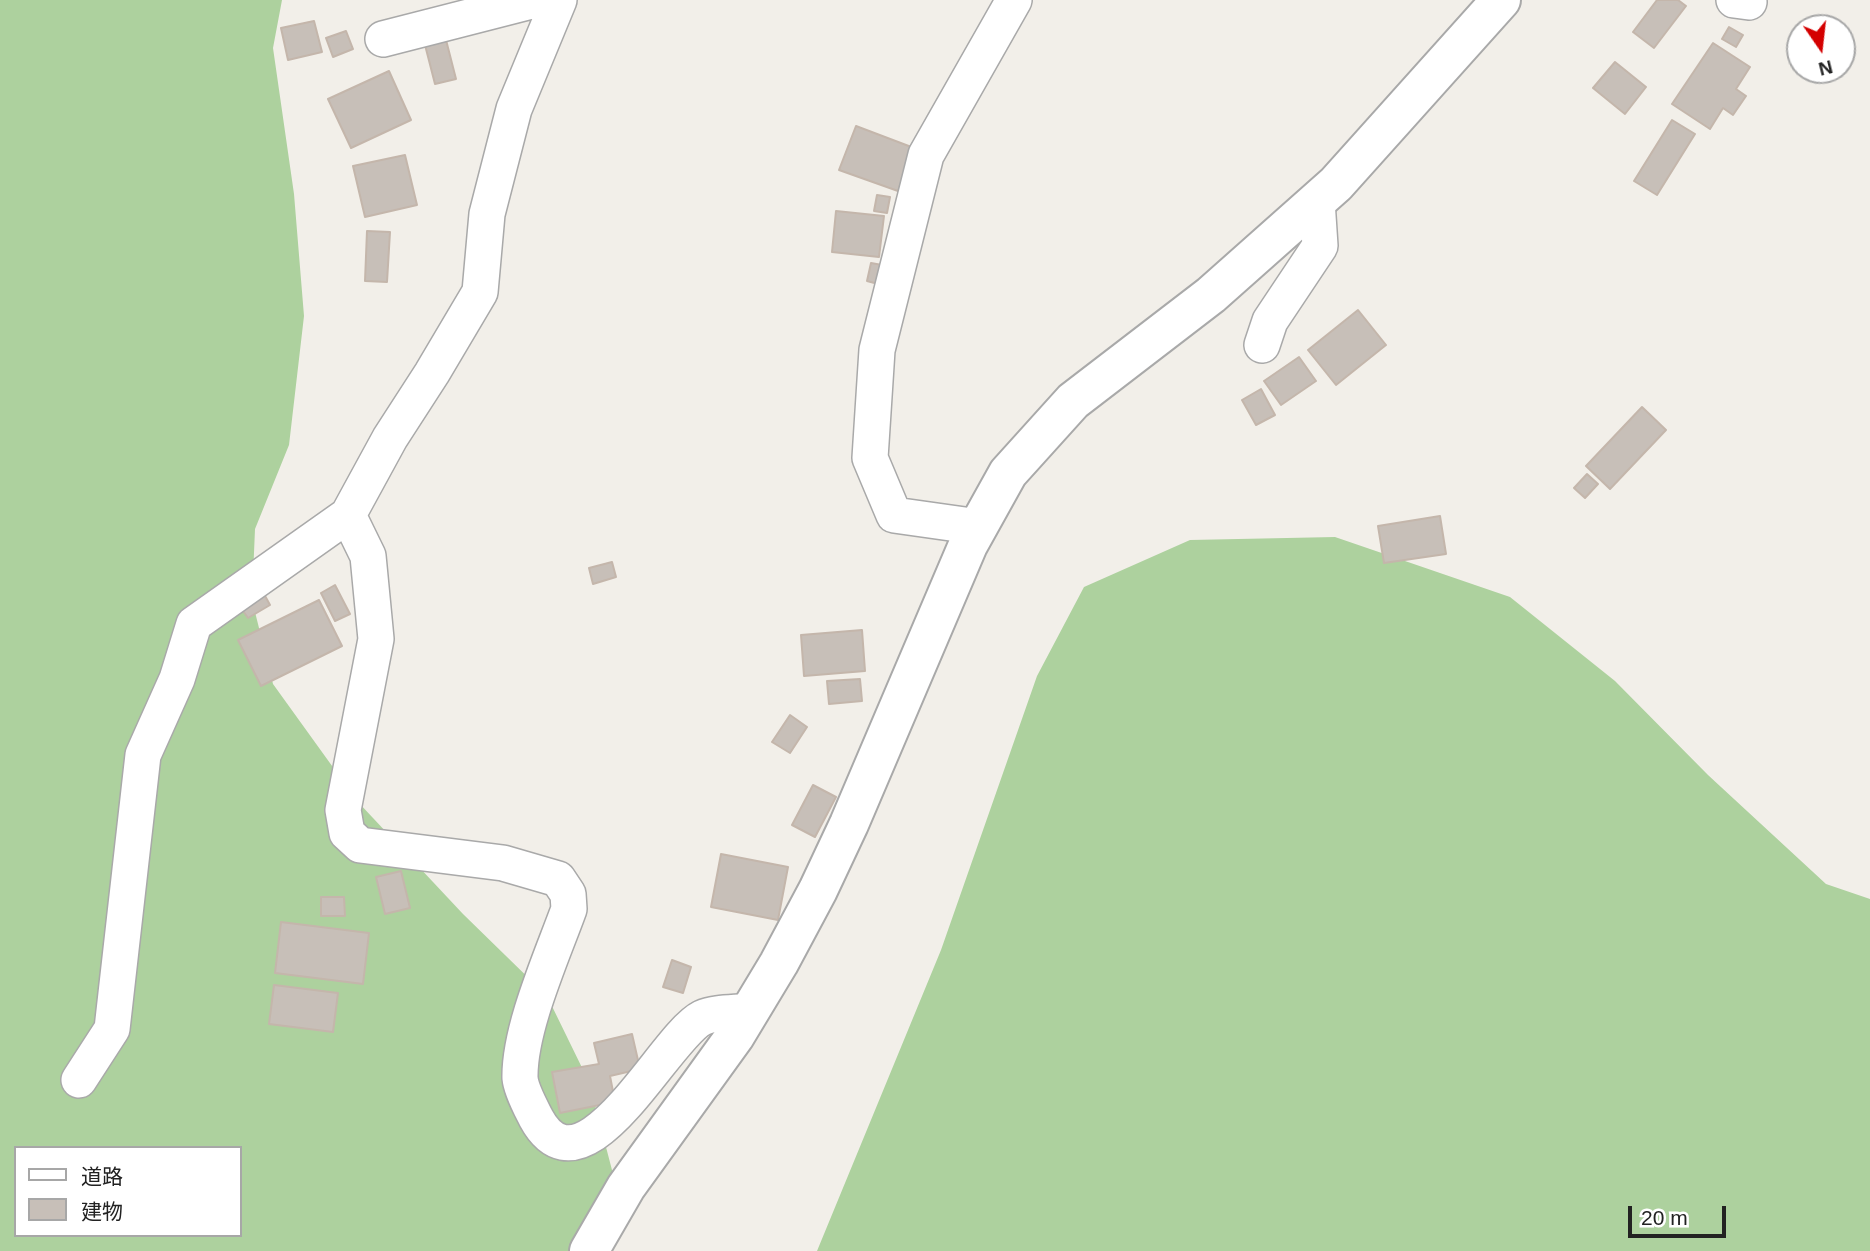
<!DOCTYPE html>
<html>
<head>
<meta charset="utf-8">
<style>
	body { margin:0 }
	#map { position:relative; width:1870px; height:1251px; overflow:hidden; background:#f2efe9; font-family:Arial,"Noto Sans JP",sans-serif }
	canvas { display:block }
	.legend { position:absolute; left:14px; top:1146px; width:228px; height:91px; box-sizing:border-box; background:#fff; border:2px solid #a7a7a7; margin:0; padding:9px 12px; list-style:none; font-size:21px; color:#222 }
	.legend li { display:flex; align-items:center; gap:14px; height:35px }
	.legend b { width:35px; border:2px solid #a7a7a7 }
	.north { position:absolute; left:1786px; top:14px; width:70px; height:70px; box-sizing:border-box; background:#fff; border:2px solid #a7a7a7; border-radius:50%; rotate:166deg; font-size:19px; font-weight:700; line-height:28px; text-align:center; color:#222 }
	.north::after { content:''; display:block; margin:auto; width:24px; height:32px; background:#d40000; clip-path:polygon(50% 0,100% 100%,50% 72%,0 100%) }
	.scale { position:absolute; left:1628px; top:1206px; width:98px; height:32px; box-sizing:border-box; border:4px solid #222; border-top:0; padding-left:9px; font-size:21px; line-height:24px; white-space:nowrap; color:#222; -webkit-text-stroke:5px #fff; paint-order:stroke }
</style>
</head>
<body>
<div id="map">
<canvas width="1870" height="1251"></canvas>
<ul class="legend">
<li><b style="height:9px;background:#fff"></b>道路</li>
<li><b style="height:19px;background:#c7bfb8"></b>建物</li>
</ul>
<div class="north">N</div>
<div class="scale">20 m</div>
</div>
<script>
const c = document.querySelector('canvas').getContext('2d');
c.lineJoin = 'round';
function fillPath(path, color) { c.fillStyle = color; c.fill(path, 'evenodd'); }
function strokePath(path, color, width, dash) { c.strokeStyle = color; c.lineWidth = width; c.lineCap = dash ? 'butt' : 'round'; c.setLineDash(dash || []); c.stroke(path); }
fillPath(new Path2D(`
	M0 0H282L273 48 294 194 304 316 289 445 255 529 252 600 273 684 358 802 463 914 547 996 589 1082 618 1193 607 1251H0ZM16 1148H240V1235H16Z
	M1335 537 1510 597 1615 681 1708 775 1826 884 1870 899V1251H817L941 950 1037 676 1084 587 1190 540Z`), '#add19e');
const building = new Path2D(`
	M1657 0H1678L1686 6 1654 48 1633 32Z
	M314 21 322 52 288 60 281 28Z
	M1729 27 1743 35 1736 47 1722 39Z
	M346 31 353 49 333 57 326 38Z
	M445 36 456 79 435 84 424 41Z
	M1713 43 1750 67 1736 89 1746 96 1733 115 1723 108 1710 129 1672 104Z
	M1615 62 1646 87 1625 114 1593 88Z
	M389 71 411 120 351 148 328 99Z
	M1672 120 1695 134 1657 195 1634 181Z
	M856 126 914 148 898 191 839 170Z
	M405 155 417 205 365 217 353 166Z
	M877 195 890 197 887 213 874 211Z
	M836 211 884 216 879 257 832 252Z
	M367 231 390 232 387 282 365 281Z
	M871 263 882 265 878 284 867 281Z
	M1358 310 1386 345 1336 385 1308 350Z
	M1299 357 1316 381 1281 405 1264 381Z
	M1261 389 1275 415 1256 425 1242 400Z
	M1642 407 1666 430 1610 489 1586 466Z
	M1587 474 1598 484 1585 498 1574 488Z
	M1440 516 1446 554 1384 563 1378 526Z
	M612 562 616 577 593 584 589 568Z
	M335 585 350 614 335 621 321 593Z
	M264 594 270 605 248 618 241 608Z
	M319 600 342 646 261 686 238 640Z
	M862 630 865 671 804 676 801 635Z
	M860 679 862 701 829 704 827 681Z
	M790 715 807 727 790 753 772 742Z
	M813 785 836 797 815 837 792 825Z
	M721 854 788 867 778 920 711 907Z
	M401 871 410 908 385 914 376 877Z
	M321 897H344L345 916H321Z
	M281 922 369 933 363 984 275 973Z
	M672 960 691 967 683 993 663 987Z
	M274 985 338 993 333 1032 269 1024Z
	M632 1034 640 1069 610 1076 615 1102 560 1113 552 1072 599 1064 594 1043Z`);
fillPath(building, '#c7bfb8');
strokePath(building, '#c4b6ab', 2);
const minor = new Path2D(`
	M1734 0 1749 2
	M383 39 535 0
	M1262 345 1270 321 1320 246 1317 201
	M348 515 368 556 376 639 343 810 347 833 360 845 503 863 558 879 568 894 569 909C552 956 519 1029 520 1078 521 1090 531 1108 536 1118 583 1205 664 1037 702 1018 715 1012 736 1013 750 1011
	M979 527 894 515 870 458 877 350 926 155 1014 0
	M79 1080 112 1029 143 755 177 679 194 624 348 515 390 438 432 373 480 292 487 214 514 109 559 0`);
const tertiary = new Path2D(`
	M589 1251 626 1187 735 1036 779 963 818 890 849 824 968 545 1008 473 1073 401 1211 295 1336 184 1501 0`);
strokePath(minor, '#a9a9a9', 38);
strokePath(tertiary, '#a9a9a9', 42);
strokePath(minor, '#fff', 35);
strokePath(tertiary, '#fff', 38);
</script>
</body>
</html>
